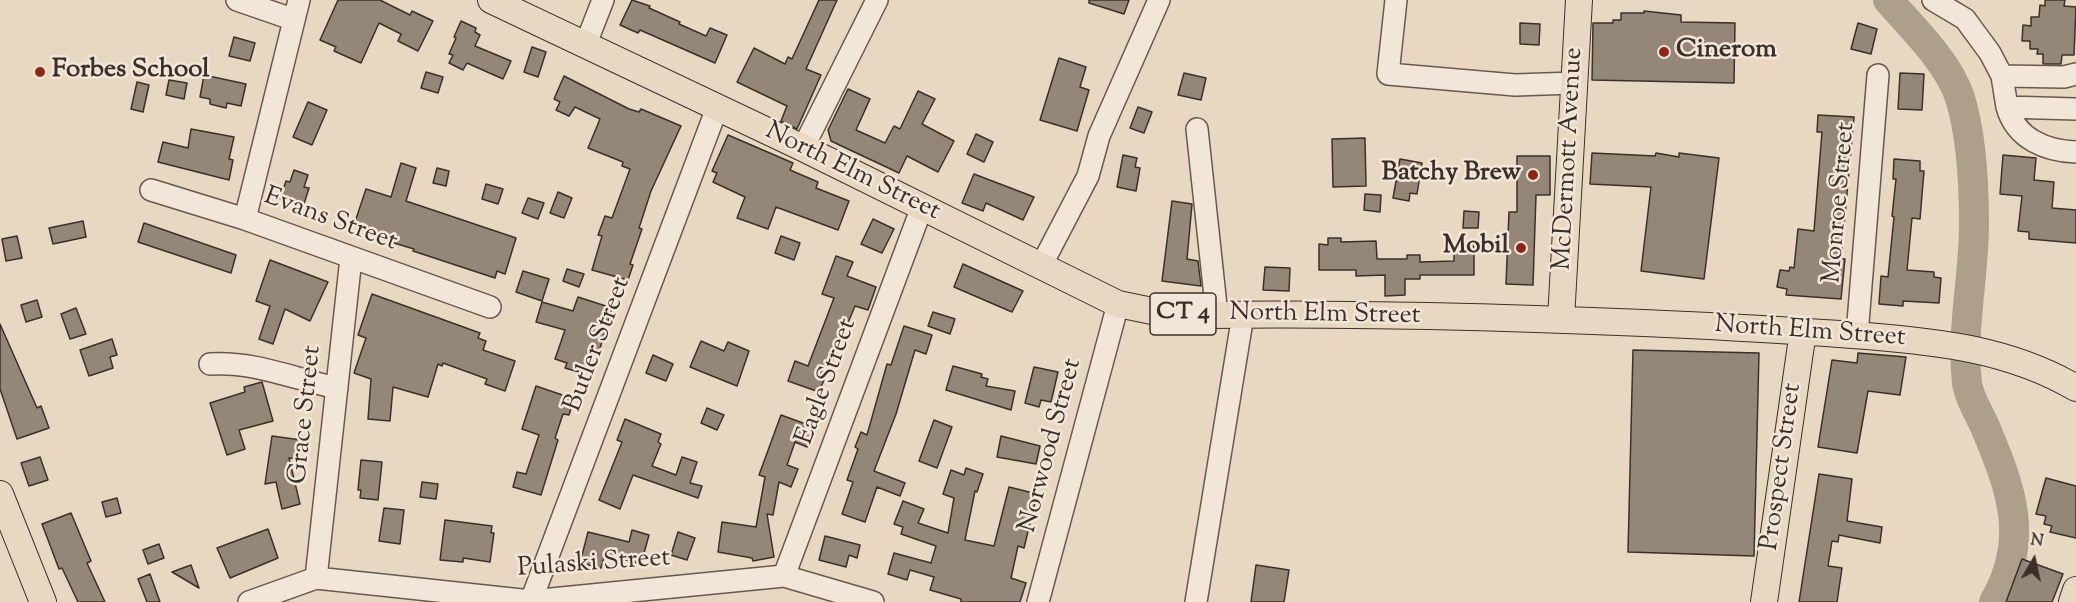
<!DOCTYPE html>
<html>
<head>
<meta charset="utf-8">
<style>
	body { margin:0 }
	#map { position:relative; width:2076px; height:602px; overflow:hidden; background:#e9d8c1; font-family:"Sorts Mill Goudy",serif }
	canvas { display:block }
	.north { position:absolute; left:2004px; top:530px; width:60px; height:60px; -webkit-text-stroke:4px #f1e6d7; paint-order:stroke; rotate:9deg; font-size:16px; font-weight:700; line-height:24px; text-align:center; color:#3b3028 }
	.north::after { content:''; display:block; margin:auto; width:21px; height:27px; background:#3b3028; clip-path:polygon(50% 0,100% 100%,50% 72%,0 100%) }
</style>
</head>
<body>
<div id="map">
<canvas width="2076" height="602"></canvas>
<div class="north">N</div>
</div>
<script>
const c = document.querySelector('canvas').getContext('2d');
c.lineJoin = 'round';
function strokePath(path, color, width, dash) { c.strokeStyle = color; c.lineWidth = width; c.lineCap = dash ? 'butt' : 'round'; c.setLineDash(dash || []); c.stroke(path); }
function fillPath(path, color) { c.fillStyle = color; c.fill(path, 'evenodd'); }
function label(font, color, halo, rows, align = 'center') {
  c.font = font + ' "Sorts Mill Goudy",serif'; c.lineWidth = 5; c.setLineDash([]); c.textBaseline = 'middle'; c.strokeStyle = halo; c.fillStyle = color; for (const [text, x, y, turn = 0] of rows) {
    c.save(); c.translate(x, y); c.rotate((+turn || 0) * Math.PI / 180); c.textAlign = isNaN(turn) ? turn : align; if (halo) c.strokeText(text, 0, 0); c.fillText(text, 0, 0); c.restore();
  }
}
strokePath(new Path2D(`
	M1888 0C1912 27 1949 63 1960 98 1972 137 1974 184 1974 224 1974 277 1961 330 1967 383 1969 398 1980 415 1986 429 2012 491 2030 540 1994 602`), '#ae9f8d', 30);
const building = new Path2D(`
	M338 0H380L410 15 412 11 433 21 418 51 398 41 401 34 379 23 361 63 334 51 336 47 320 40Z
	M632 0 650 6 649 8 680 22 679 24 706 36 710 28 727 35 715 63 640 30 638 33 620 25Z
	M819 0H837L806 69 821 75 797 129 781 121 787 106 737 82 754 48 785 64 788 57 792 59Z
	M1089 0H1129L1124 14 1089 3Z
	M2045 0H2065L2064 6 2076 7 2074 55H2062L2061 64H2043V54H2037L2038 49H2030V41H2022L2023 25 2031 26V17H2039L2040 5 2045 6Z
	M1644 11 1681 15V22L1735 23 1734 83 1592 80 1593 23H1613V20H1621V13H1644Z
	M461 21 476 28 475 32 480 35 475 46 511 61 503 79 467 63 463 70 449 63 453 55 449 54 456 38 454 37Z
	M1520 23 1540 24 1539 45 1520 44Z
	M1858 23 1877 29 1871 54 1851 49Z
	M234 37 255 43 250 61 229 56Z
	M532 47 546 52 538 77 524 72Z
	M1059 58 1086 67 1080 87 1089 90 1077 131 1040 120Z
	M426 72 443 77 438 93 421 88Z
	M1184 73 1206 78 1201 100 1178 95Z
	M1900 73 1924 74 1922 110 1898 109Z
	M204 75 246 84 241 106 227 103 226 108 210 104V99L200 97Z
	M564 76 629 109 639 112 641 109 681 126 651 191 639 228 642 229 630 264 633 265 628 280 592 270 602 236 598 235 605 216 612 218 630 169 622 166 623 162 588 148 600 119 575 107 569 116 556 110 560 102 554 99Z
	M169 80 187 83 184 99 166 95Z
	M137 82 149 85 143 112 131 109Z
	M848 89 870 99 856 130 885 143 894 126 900 129 918 91 935 99 922 124 954 141 938 172 907 156 899 173 831 141 828 130Z
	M308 102 327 110 312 145 293 137Z
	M1138 107 1152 112 1144 133 1130 128Z
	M1818 115 1854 117 1841 259H1845L1841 299 1786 295 1787 289 1777 287 1780 270 1789 271 1790 267 1794 268 1798 229 1814 231 1822 132H1817Z
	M191 129 234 137 229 159 233 160 229 180 158 162 163 142 188 148Z
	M976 134 993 142 984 162 967 154Z
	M728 135 793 163 790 170 818 182 816 188 849 201 838 230 776 207 768 229 737 218 745 197 713 182 717 173 712 171Z
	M1365 138 1366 186 1333 187 1332 139Z
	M1592 153 1655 156 1656 153 1679 157V153L1719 158 1704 279 1641 271 1651 187 1590 184Z
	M1123 155 1137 158 1135 167 1140 168 1136 191 1117 187Z
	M2003 155 2036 158 2034 180 2054 182 2052 208 2076 210V243L2029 239V232L2018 231 2022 196 2000 194Z
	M1517 156H1550V195H1536L1533 285 1506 284 1509 212H1517Z
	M1400 159 1422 163 1417 194 1410 193 1409 201 1393 198Z
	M1894 159 1920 161V171H1924L1920 219 1912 218 1907 270 1934 272V277L1941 278 1939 303 1903 301V306L1879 304 1881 276 1888 277 1894 217 1892 216 1896 179H1893Z
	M401 163 416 168 406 201 516 238 505 274 497 271 495 278 413 251 414 249 384 240 386 236 354 225 366 189 391 197Z
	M437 168 449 171 446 186 433 183Z
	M294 170 308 175 304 187 309 188 303 207 280 199 286 181 290 182Z
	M974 174 1034 197 1023 220 986 203 983 211 962 203Z
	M486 184 503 189 498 204 482 199Z
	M558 192 572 198 564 218 550 213Z
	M1365 194 1381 195 1380 212 1364 210Z
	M528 198 544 203 538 219 522 213Z
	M1172 201 1192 204 1187 259 1198 261 1201 286 1162 281Z
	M1464 211 1479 212 1478 228H1463Z
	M873 219 894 229 882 253 861 244Z
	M83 221 86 237 53 244 49 228Z
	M144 223 236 255 231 273 138 242Z
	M17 236 22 258 6 261 2 239Z
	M781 236 800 243 794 260 775 253Z
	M1328 238H1341V242L1376 241 1377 259H1407V255H1420V262L1454 261V253H1458V242H1474V275H1420V279H1405V295L1385 296V275L1356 276V270H1319V244L1328 245Z
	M836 256 853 262 847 276 876 287 868 310 855 306 819 392 788 381 795 361 808 366 834 298 822 294Z
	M270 260 328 282 310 321 285 309 273 344 259 339 270 306 256 301Z
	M963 264 1023 291 1012 312 954 287Z
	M1265 267 1290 268 1289 291 1263 290Z
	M567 269 584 274 579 287 563 281Z
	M523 271 549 279 542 301 516 292Z
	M372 294 480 333 478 338 486 341 483 350 515 361 505 391 485 384 487 379 443 363 442 366 438 364 428 397 393 387 390 421 368 419 371 379 354 373 366 338 358 335Z
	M578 297 612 308 593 372 581 368 579 372 565 368 567 363 555 359 565 330 536 322 542 302 573 311Z
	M37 300 42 317 26 322 21 305Z
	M76 308 86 334 70 339 61 314Z
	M933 312 955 319 950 334 928 326Z
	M0 324 37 408 41 406 49 428 17 439 0 389Z
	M904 326 932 335 926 354 915 350 896 414 874 471 905 483 900 496 877 487 865 522 842 514 853 482 847 480 858 449 855 447 861 432 867 435 887 364 891 365Z
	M112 339 117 355 110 357 113 368 89 376 80 350Z
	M701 341 724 351 728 342 749 351 737 386 690 367Z
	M1633 350 1759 353 1754 556 1628 552Z
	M1858 353 1906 357 1900 395 1868 391 1857 453 1818 447 1832 360 1857 363Z
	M653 355 673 364 666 381 646 373Z
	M953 366 982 374 981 377 988 379 986 386 1015 391 1011 410 946 390Z
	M1034 367 1058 372 1051 402 1041 400 1039 407 1025 403Z
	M262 382 273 421 239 430 245 449 227 455 210 403 245 392 244 387Z
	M536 386 574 399 569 415 563 414 555 438 558 440 541 495 513 487 517 472 526 474 539 435 522 429Z
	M707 408 724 415 717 430 701 423Z
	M781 415 814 427 807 447 795 442 787 465 798 469 791 487 779 482 773 515 767 514 774 557 753 561 752 558 718 552 722 522 756 527 765 477 759 475Z
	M625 419 661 434 658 442 661 444 652 466 676 475 682 457 697 462 690 483 702 486 698 498 633 475 620 509 599 500 622 442 617 440Z
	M934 420 952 427 937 468 919 461Z
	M272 436 301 440 299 459 289 458 300 504 282 509 276 482 265 484Z
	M1001 436 1040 446 1036 464 997 457Z
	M40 457 48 480 29 486 21 463Z
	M361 460 382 462 378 500 360 498 361 490H358Z
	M966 468 983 474 977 492 975 491 965 540 994 546 1009 487 1037 494 1024 548 1018 546 1011 578 1026 583 1020 602H961V599L930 590 934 577 910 570 907 580 888 574 894 553 931 563 936 546 901 534 903 527 894 524 903 501 924 509 918 523 948 533 954 498 943 494 951 470 964 475Z
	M1819 474 1852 479 1847 521 1882 527 1880 543 1839 535 1838 542 1832 541 1828 566 1842 568 1837 602H1799Z
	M2046 478 2076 486V538L2050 532 2052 526 2044 524 2046 516 2036 514Z
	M422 482 438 484 436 499 420 497Z
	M117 498 121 513 106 517 102 502Z
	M384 508 404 510 400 544 379 541Z
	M71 513 91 561 87 563 105 602H78L62 568 59 569 42 524Z
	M445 520 492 526 491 533H494L490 562 463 558V562L440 560Z
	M268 529 278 558 230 578 217 548Z
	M632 530 649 535 641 564 605 554 601 568 580 563 588 532 629 542Z
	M678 532 695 538 687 560 671 555Z
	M825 536 860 545 857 558 849 555 846 567 819 560Z
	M159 544 164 558 148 564 143 550Z
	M2022 559 2063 574 2052 602H2006Z
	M191 565 199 588 172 572Z
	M1256 565 1289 570 1284 602H1251Z
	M150 574 160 602H147L138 579Z`);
fillPath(building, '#958778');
strokePath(building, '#3b3028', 1.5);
const minor = new Path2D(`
	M237 0 292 19
	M1396 0 1388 74 1515 85 1574 83
	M1933 0 1965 19 1990 53 2002 76 2007 107
	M585 46 603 0
	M2002 76 2064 77 2076 74
	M2076 109 2007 107C2016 139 2046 151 2076 152
	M1197 129 1217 315
	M803 148 877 0
	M151 190 245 219 490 307
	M245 219 299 0
	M1041 266 1088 176 1099 136 1159 0
	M1857 335 1878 75
	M210 364C254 361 294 379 337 388
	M784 576 922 207
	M316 578 351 258
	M531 601 717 108
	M249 602 316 578 531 601 784 576 873 602
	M1038 602 1118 304
	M1196 602 1243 315`);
const major = new Path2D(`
	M491 0 803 148 1118 304 1157 312 1206 315C1373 313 1541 318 1709 326 1762 329 1814 332 1867 336 1941 342 2011 350 2076 388
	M1561 319 1579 0
	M0 494 43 602
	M1764 602 1803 331
	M2072 602 2076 590`);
strokePath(minor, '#665a4e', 24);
strokePath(major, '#3b3028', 28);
strokePath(minor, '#f1e6d7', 21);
strokePath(major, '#e9d8c1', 26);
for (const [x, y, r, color] of [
	[1664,52,6,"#8f2418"],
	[40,72,6,"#8f2418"],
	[1533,175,6,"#8f2418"],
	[1521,248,6,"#8f2418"]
]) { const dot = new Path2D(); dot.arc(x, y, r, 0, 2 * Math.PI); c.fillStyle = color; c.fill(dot); strokePath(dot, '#f1e6d7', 2); }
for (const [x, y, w] of [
	[1183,314,66]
]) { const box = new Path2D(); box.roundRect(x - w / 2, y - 21, w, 42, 4.5); c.fillStyle = '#f1e6d7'; c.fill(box); strokePath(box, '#3b3028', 1.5); }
label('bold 24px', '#3b3028', null, [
	["CT 4",1183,314]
]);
label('bold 26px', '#3b3028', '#f1e6d7', [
	["Cinerom",1676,52],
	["Forbes School",52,72],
	["Batchy Brew",1521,175,"right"],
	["Mobil",1509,248,"right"]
], 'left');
label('26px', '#3b3028', '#f1e6d7', [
	["McDermott Avenue",1570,159,-87],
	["North Elm Street",852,173,26],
	["Monroe Street",1841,203,-85],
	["Evans Street",330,221,20],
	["North Elm Street",1325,316,1],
	["North Elm Street",1810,333,4],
	["Butler Street",599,345,-69],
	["Eagle Street",828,382,-70],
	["Grace Street",307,415,-84],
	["Norwood Street",1052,446,-75],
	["Prospect Street",1783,467,-82],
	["Pulaski Street",594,565,-4]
]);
</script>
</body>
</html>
